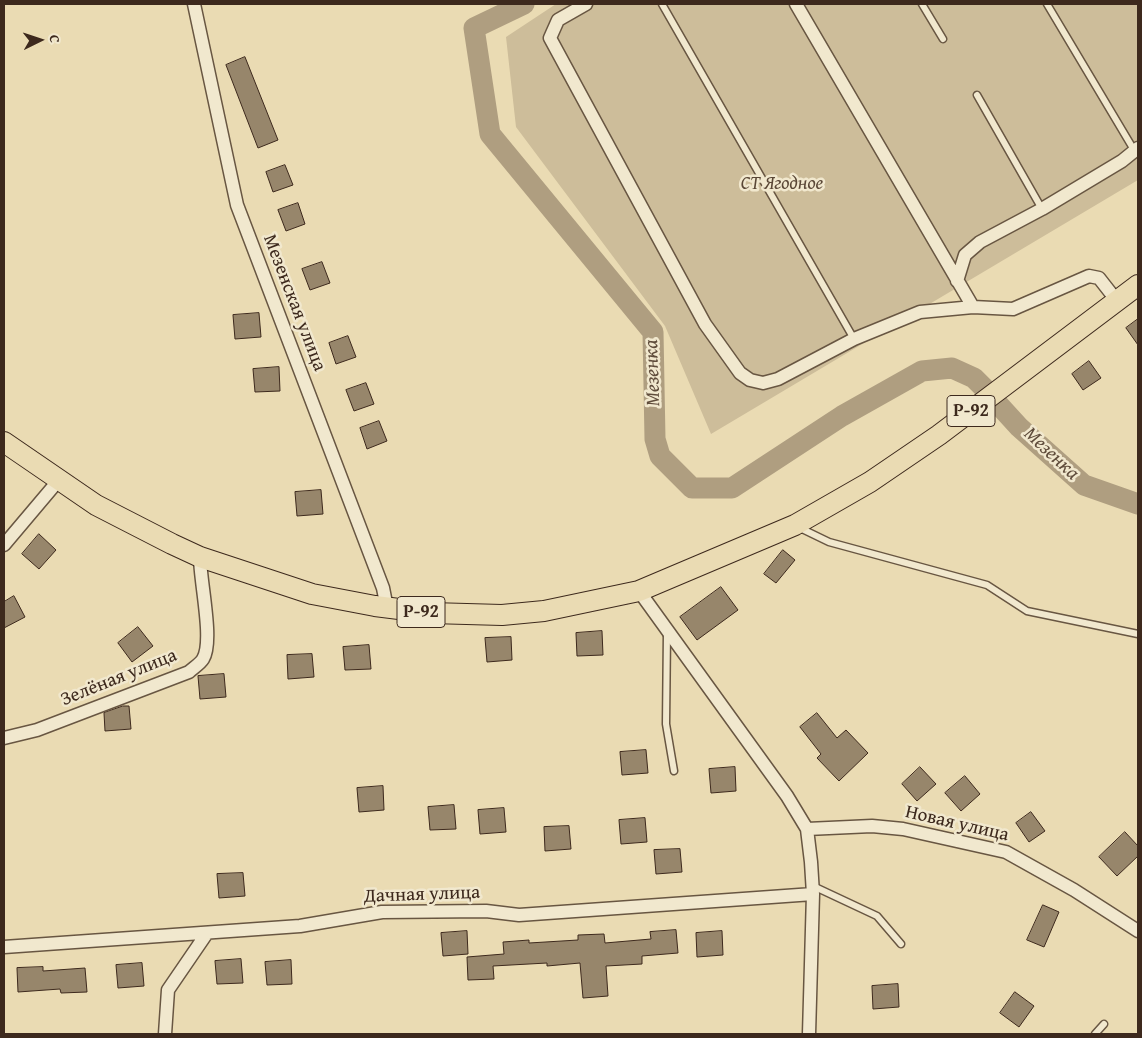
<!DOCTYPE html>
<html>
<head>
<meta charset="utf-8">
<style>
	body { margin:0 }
	#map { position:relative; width:1142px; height:1038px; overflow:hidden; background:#eadbb3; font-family:"Gentium Book Plus",serif }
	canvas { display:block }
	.frame { position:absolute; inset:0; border:5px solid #3d291d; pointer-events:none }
	.north { position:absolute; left:15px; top:15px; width:50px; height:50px; -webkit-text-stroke:4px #f1e8ce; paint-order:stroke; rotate:86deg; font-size:14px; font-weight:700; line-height:20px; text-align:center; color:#3d291d }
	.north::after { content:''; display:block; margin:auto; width:18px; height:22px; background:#3d291d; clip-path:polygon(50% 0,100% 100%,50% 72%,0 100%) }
</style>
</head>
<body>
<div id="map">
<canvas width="1142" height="1038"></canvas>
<div class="frame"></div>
<div class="north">С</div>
</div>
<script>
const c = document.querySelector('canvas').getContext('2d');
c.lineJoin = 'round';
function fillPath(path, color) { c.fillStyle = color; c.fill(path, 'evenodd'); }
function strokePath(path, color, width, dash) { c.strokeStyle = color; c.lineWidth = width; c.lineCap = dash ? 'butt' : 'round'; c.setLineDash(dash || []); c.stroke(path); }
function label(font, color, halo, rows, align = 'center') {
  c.font = font + ' "Gentium Book Plus",serif'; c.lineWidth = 5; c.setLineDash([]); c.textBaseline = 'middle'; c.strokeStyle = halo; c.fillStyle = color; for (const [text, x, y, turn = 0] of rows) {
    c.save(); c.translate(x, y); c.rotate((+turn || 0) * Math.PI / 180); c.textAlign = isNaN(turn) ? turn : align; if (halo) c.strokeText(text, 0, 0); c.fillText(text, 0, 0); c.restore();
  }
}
fillPath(new Path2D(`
	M556 4H1138V180L711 434 665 326 516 127 506 37Z`), '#cdbd9a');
strokePath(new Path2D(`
	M524 4 474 28 490 134 653 332 655 439 660 456 692 488H732L842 416 922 371 952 368 974 378 984 388
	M998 404 1019 427 1084 485 1138 504`), '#af9e80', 21);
const building = new Path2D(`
	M245 57 278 140 258 148 226 65Z
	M285 165 293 185 273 192 266 172Z
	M298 203 305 224 286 231 278 210Z
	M322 262 330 283 310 290 302 269Z
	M259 313 261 337 235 339 233 315Z
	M1138 319V345L1126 328Z
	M348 336 356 357 336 364 329 343Z
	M1089 361 1101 378 1083 390 1072 374Z
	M279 367 280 391 255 392 253 369Z
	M366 383 374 404 354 411 346 390Z
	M379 421 387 441 367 449 360 428Z
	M321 490 323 514 297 516 295 492Z
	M39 534 56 550 39 569 22 554Z
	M783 550 795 560 776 583 764 574Z
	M721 587 738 610 697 640 680 617Z
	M14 596 25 617 4 628V602Z
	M138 627 153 646 132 662 118 643Z
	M602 631 603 655 577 656 576 633Z
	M511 637 512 660 487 662 485 638Z
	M369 645 371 669 345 670 343 647Z
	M312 654 314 677 288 679 287 655Z
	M224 674 226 697 200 699 198 676Z
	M123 706H129L131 729 105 731 104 713Z
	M817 713 837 738 846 730 868 753 839 781 817 758 821 754 800 727Z
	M646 750 648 773 622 775 620 752Z
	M735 767 736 791 711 793 709 769Z
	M920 767 936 784 917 801 902 784Z
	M965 776 980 794 961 811 945 793Z
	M383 786 384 810 359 812 357 788Z
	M454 805 456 829 430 830 428 807Z
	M504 808 506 832 480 834 478 810Z
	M1031 812 1045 831 1029 842 1016 823Z
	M645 818 647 842 621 844 619 820Z
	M569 826 571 849 545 851 544 827Z
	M1125 832 1138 846V856L1117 876 1099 857Z
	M680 849 682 872 656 874 654 850Z
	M243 873 245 896 219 898 217 874Z
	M1043 905 1059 912 1044 947 1027 940Z
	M676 930 678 953 642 956V964L606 966 608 996 583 998 580 963 547 966V963L493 966 494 979 468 980 467 957 504 954 503 942 529 940V943L578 940V935L604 934 605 943 651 939 650 932Z
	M467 931 468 954 443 956 441 933Z
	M722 931 723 955 697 957 696 933Z
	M241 959 243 983 217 984 215 961Z
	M291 960 292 984 267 985 265 962Z
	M142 963 144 986 118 988 116 965Z
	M43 967V971L85 968 87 992 61 993 60 989 18 992 17 968Z
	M898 984 899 1007 873 1009 872 986Z
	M1015 992 1034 1006 1019 1027 1000 1013Z`);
fillPath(building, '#97866b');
strokePath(building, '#3d291d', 1);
const lane = new Path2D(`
	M662 4 854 339
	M922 4 943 39
	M1047 4 1134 150
	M977 95 1042 209
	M798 527 829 542 987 585 1027 611 1138 634
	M667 632 666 724 674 771
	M813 886 877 916 901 944
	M1095 1034 1104 1024`);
const street = new Path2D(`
	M194 4 237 205 383 588 387 608
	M586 4 558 20 550 38 705 324 740 373 750 380 763 383 778 379 854 339 920 312 973 307
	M796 4 973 307 1013 309 1089 276 1099 278 1117 301
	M957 281 965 255 980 242 1042 209 1122 161 1138 148
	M4 545 58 481
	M639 591 787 796 807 829 811 862 813 894 809 1034
	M4 738 37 730 189 672C193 668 200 664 203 659 214 641 200 582 200 557
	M807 829 872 826 903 829 1006 852 1074 890 1138 931
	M4 947 300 926 382 912 486 911 519 915 813 894
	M165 1034 168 990 207 933`);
const primary = new Path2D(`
	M4 442 96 505 172 544 200 557 312 594 375 606 431 613 502 615 544 611 639 591 795 525 870 482 939 435 1138 285`);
strokePath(lane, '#685642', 9);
strokePath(street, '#685642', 15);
strokePath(primary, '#3d291d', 22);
strokePath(lane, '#f1e8ce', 6);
strokePath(street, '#f1e8ce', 12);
strokePath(primary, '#eadbb3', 20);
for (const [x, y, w] of [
	[971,411,48],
	[421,612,48]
]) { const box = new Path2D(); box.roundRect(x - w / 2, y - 15.5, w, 31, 4); c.fillStyle = '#f1e8ce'; c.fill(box); strokePath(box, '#3d291d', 1); }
label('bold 18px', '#3d291d', null, [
	["Р-92",971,411],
	["Р-92",421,612]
]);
label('italic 19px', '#5a4736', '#f1e8ce', [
	["СТ Ягодное",782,184]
]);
label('19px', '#3d291d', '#f1e8ce', [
	["Мезенская улица",294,303,69],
	["Зелёная улица",119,678,-22],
	["Новая улица",957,824,13],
	["Дачная улица",422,895,-2]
]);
label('italic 20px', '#5f4c3b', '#f1e8ce', [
	["Мезенка",653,373,-92],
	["Мезенка",1051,454,43]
]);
</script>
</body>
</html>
